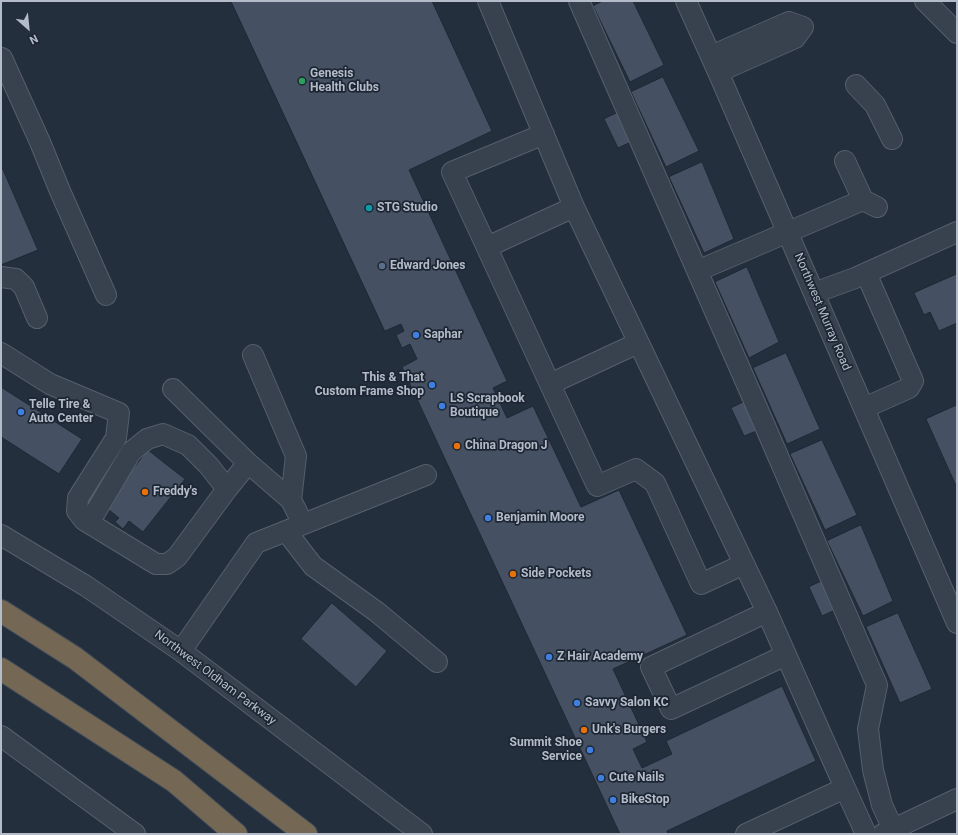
<!DOCTYPE html>
<html>
<head>
<meta charset="utf-8">
<style>
	body { margin:0 }
	#map { position:relative; width:958px; height:835px; overflow:hidden; background:#242f3e; font-family:Roboto,sans-serif }
	canvas { display:block }
	.frame { position:absolute; inset:0; border:2px solid #b4bcc9; pointer-events:none }
	.north { position:absolute; left:8px; top:8px; width:40px; height:40px; -webkit-text-stroke:3px #1d2633; paint-order:stroke; rotate:153deg; font-size:11px; font-weight:700; line-height:16px; text-align:center; color:#b4bcc9 }
	.north::after { content:''; display:block; margin:auto; width:14px; height:18px; background:#b4bcc9; clip-path:polygon(50% 0,100% 100%,50% 72%,0 100%) }
</style>
</head>
<body>
<div id="map">
<canvas width="958" height="835"></canvas>
<div class="frame"></div>
<div class="north">N</div>
</div>
<script>
const c = document.querySelector('canvas').getContext('2d');
c.lineJoin = 'round';
function fillPath(path, color) { c.fillStyle = color; c.fill(path, 'evenodd'); }
function strokePath(path, color, width, dash) { c.strokeStyle = color; c.lineWidth = width; c.lineCap = dash ? 'butt' : 'round'; c.setLineDash(dash || []); c.stroke(path); }
function label(font, color, halo, rows, align = 'center') {
  c.font = font + ' Roboto,sans-serif'; c.lineWidth = 3.5; c.setLineDash([]); c.textBaseline = 'middle'; c.strokeStyle = halo; c.fillStyle = color; for (const [text, x, y, turn = 0] of rows) {
    c.save(); c.translate(x, y); c.rotate((+turn || 0) * Math.PI / 180); c.textAlign = isNaN(turn) ? turn : align; if (halo) c.strokeText(text, 0, 0); c.fillText(text, 0, 0); c.restore();
  }
}
const building = new Path2D(`
	M231 1H432L492 131 409 170 507 381 493 388 507 418 533 406 581 507 619 490 687 635 613 669 647 742 633 749 642 768 672 754 666 741 782 686 816 761 667 831 668 834H620L402 367 417 359 410 344 402 348 396 335 404 331 401 324 385 331Z
	M603 1H633L664 65 630 82 593 6Z
	M663 77 699 151 666 167 631 92Z
	M619 112 633 141 618 148 604 119Z
	M702 162 734 239 704 253 669 177Z
	M1 165 38 250 1 265Z
	M747 267 779 342 749 358 715 282Z
	M957 274V323L939 331 930 312 924 315 914 293Z
	M786 353 820 429 787 444 753 368Z
	M1 387 82 439 59 474 1 437Z
	M746 401 759 430 744 436 731 408Z
	M957 405V488L926 419Z
	M822 440 857 515 825 530 790 454Z
	M148 450 185 479 143 532 129 521 123 529 115 522 119 518 104 506Z
	M861 525 893 601 863 616 827 541Z
	M824 580 837 609 822 616 809 587Z
	M332 603 387 651 356 687 301 639Z
	M898 613 932 689 900 703 866 627Z`);
fillPath(building, '#455162');
strokePath(building, '#1f2835', 1);
const minor = new Path2D(`
	M488 1 574 207 767 612 651 667 671 709 786 655 845 788
	M579 1 755 403 877 685 868 729 873 770 882 805 893 829
	M686 1 718 72 957 623
	M925 1 957 33
	M711 56 789 22 803 27 795 38 718 72
	M2 58 40 142 60 191 106 295
	M856 85 875 105 892 139
	M544 134 452 172 597 486 636 469 655 483 701 584 744 564
	M845 161 863 200 877 207
	M487 247 574 207
	M697 271 863 200
	M1 277 16 279 24 287 37 318
	M814 293 855 278 957 232
	M1 353 50 384 119 413 116 438 78 498 77 511 84 520 156 564H167L177 557 227 489 248 463
	M253 355 296 456 291 500
	M550 384 638 343
	M173 389 248 463 291 500 303 524
	M864 408 909 388 913 381 866 273
	M89 523 131 452 147 439 163 434 188 445 209 466 227 489
	M286 531 313 566 377 612 437 662
	M1 535 86 586 181 651 422 834
	M767 612 786 655
	M181 651 256 543 426 475
	M1 736 135 834
	M746 834 845 788 866 834
	M883 834 957 799`);
const highway = new Path2D(`
	M1 611 75 658 306 834
	M1 669 174 781 236 834`);
strokePath(minor, '#565f6c', 22);
strokePath(highway, '#434c59', 24);
strokePath(minor, '#38414e', 20);
strokePath(highway, '#746855', 22);
for (const [x, y, r, color] of [
	[302,81,4,"#2e9e5b"],
	[369,208,4,"#0f9aa8"],
	[382,266,4,"#5c6f8a"],
	[416,335,4,"#3f7fe0"],
	[432,385,4,"#3f7fe0"],
	[442,406,4,"#3f7fe0"],
	[21,412,4,"#3f7fe0"],
	[457,446,4,"#e8710a"],
	[145,492,4,"#e8710a"],
	[488,518,4,"#3f7fe0"],
	[513,574,4,"#e8710a"],
	[549,657,4,"#3f7fe0"],
	[577,703,4,"#3f7fe0"],
	[584,730,4,"#e8710a"],
	[590,750,4,"#3f7fe0"],
	[601,778,4,"#3f7fe0"],
	[613,800,4,"#3f7fe0"]
]) { const dot = new Path2D(); dot.arc(x, y, r, 0, 2 * Math.PI); c.fillStyle = color; c.fill(dot); strokePath(dot, '#1d2633', 1.5); }
label('bold 12px', '#b4bcc9', '#1d2633', [
	["Genesis",310,74],
	["Health Clubs",310,88],
	["STG Studio",377,208],
	["Edward Jones",390,266],
	["Saphar",424,335],
	["This & That",424,378,"right"],
	["Custom Frame Shop",424,392,"right"],
	["LS Scrapbook",450,399],
	["Boutique",450,413],
	["Telle Tire &",29,405],
	["Auto Center",29,419],
	["China Dragon J",465,446],
	["Freddy's",153,492],
	["Benjamin Moore",496,518],
	["Side Pockets",521,574],
	["Z Hair Academy",557,657],
	["Savvy Salon KC",585,703],
	["Unk's Burgers",592,730],
	["Summit Shoe",582,743,"right"],
	["Service",582,757,"right"],
	["Cute Nails",609,778],
	["BikeStop",621,800]
], 'left');
label('12px', '#b4bcc9', '#1d2633', [
	["Northwest Murray Road",822,312,67],
	["Northwest Oldham Parkway",215,678,37]
]);
</script>
</body>
</html>
